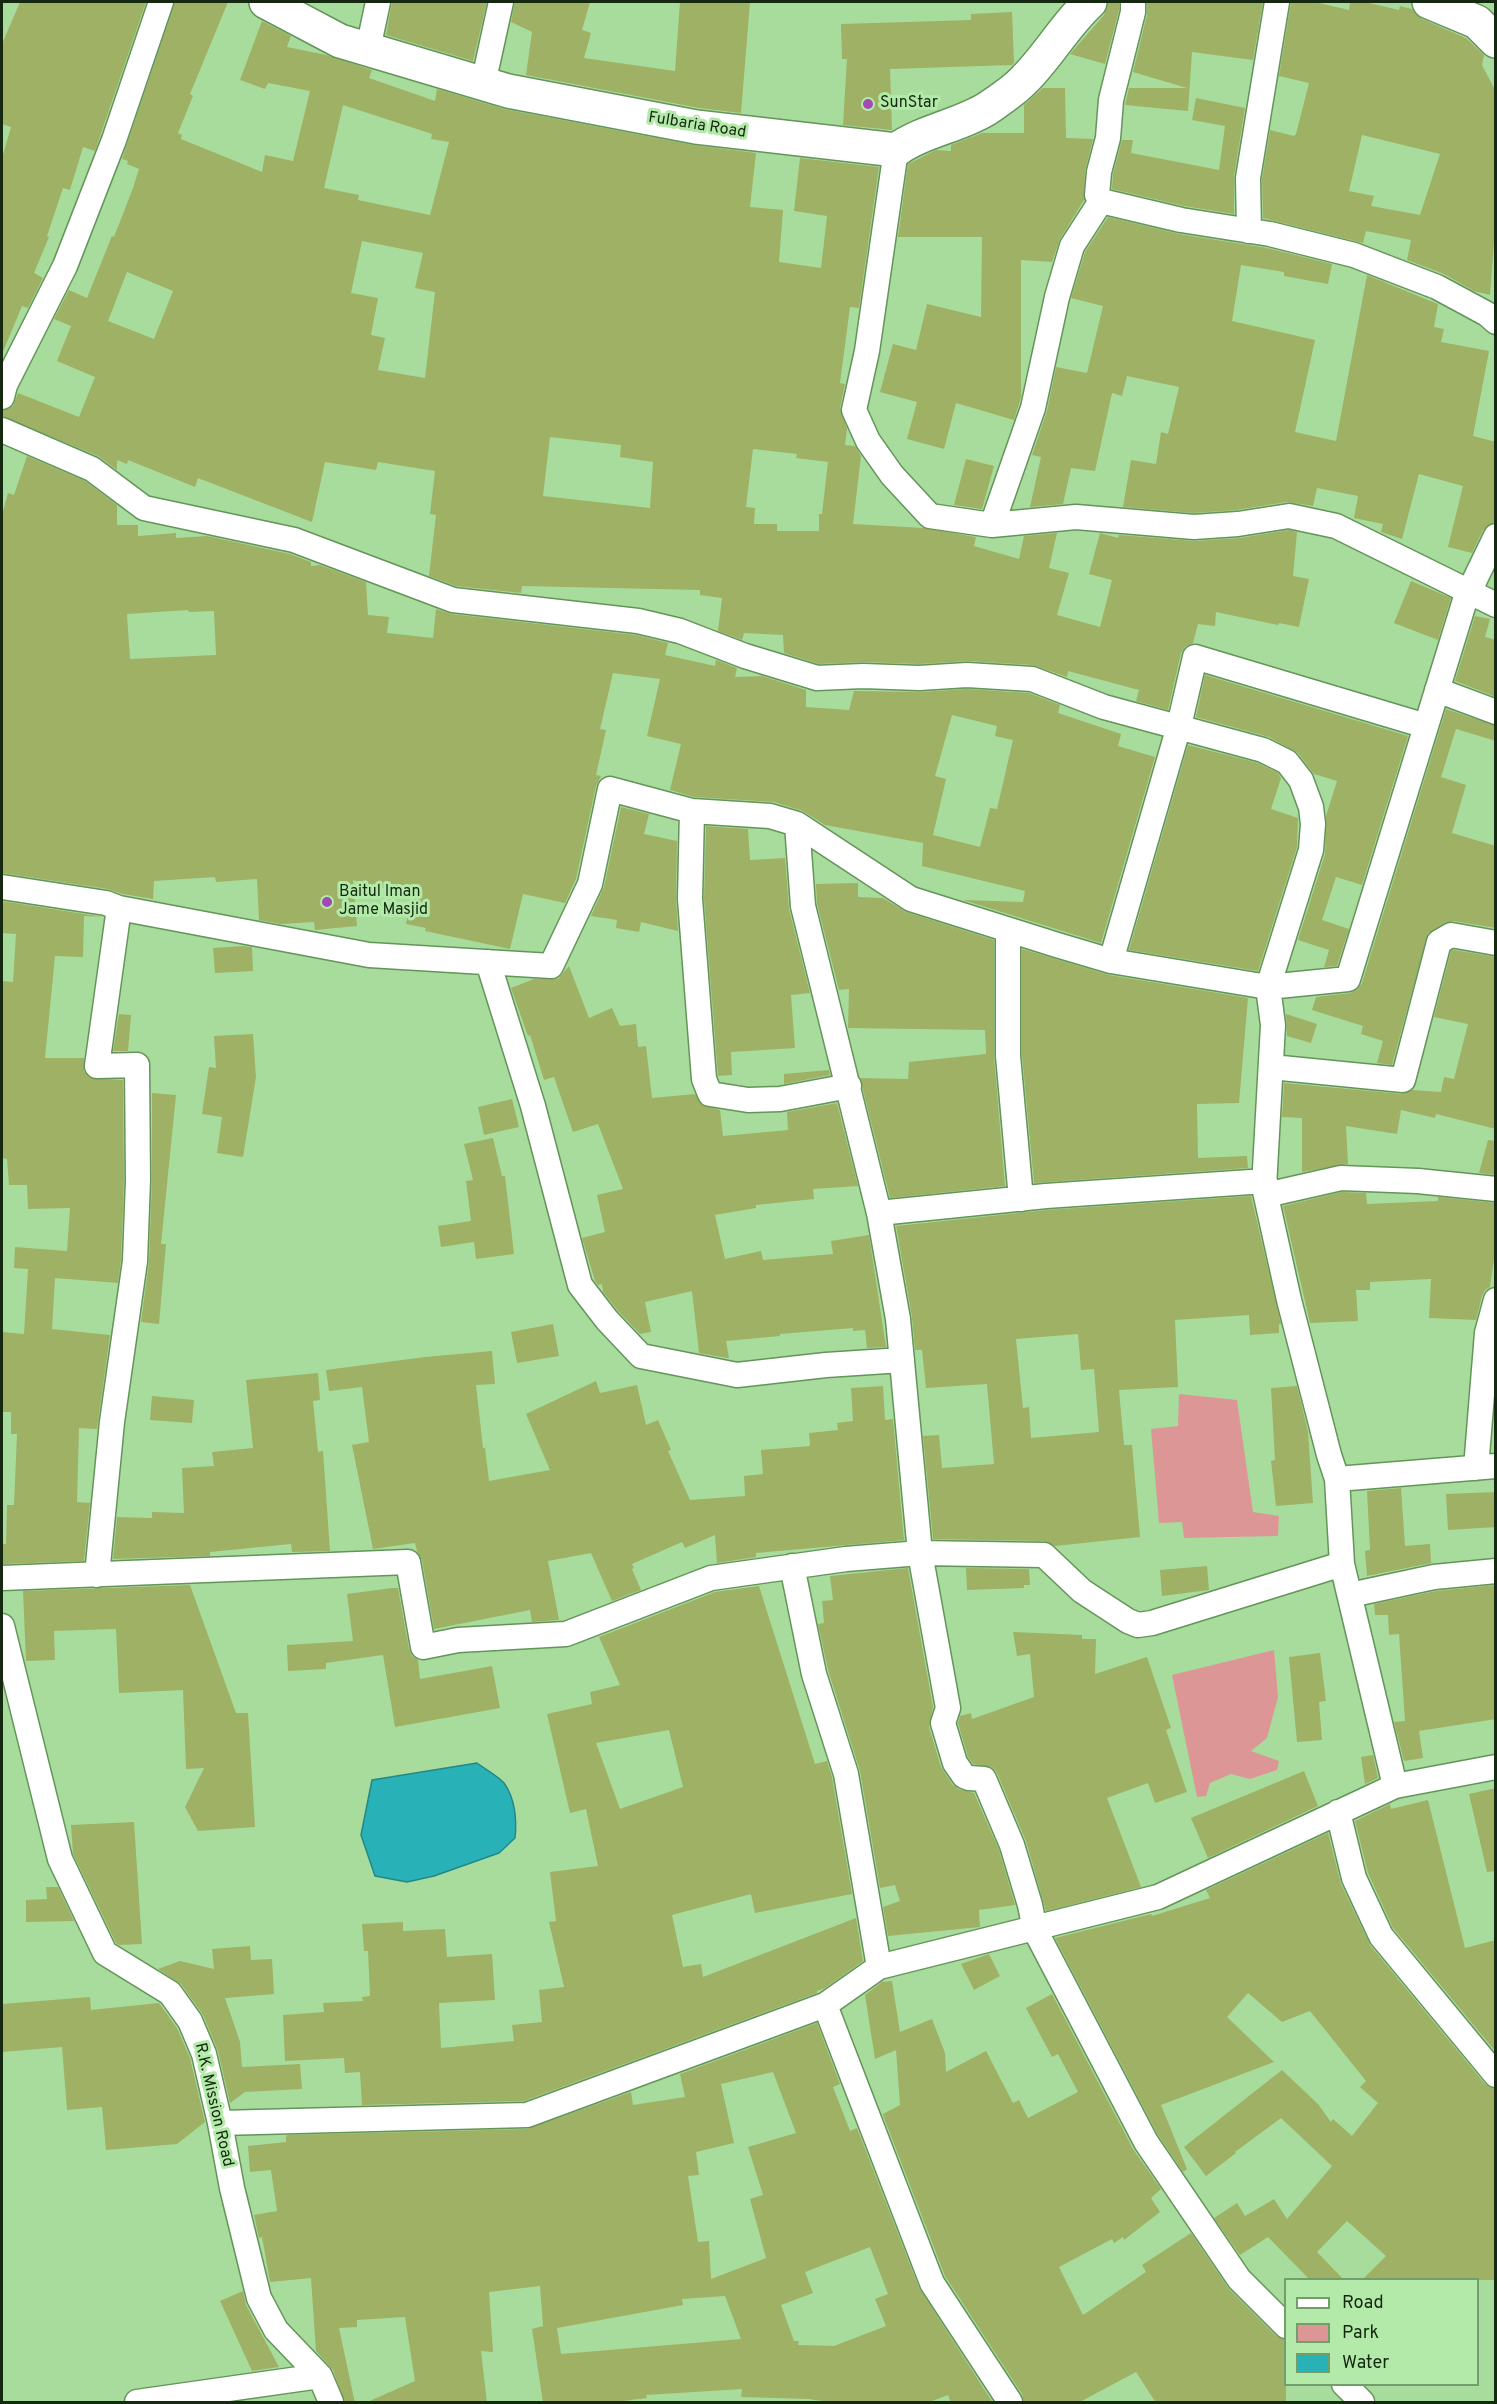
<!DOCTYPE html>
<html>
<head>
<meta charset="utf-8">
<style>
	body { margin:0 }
	#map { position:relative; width:1497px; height:2404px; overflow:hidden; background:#a8dc9c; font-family:Overpass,sans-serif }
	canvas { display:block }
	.frame { position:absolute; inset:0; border:3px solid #142910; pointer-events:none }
	.legend { position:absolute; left:1284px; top:2278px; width:195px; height:108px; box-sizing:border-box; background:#b4eaa9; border:2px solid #749d6c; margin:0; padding:8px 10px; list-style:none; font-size:18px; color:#142910 }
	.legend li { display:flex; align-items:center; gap:12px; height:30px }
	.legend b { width:30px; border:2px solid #749d6c }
</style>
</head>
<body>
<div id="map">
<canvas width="1497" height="2404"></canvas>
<div class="frame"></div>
<ul class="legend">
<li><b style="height:8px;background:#fff"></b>Road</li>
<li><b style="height:16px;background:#dd9696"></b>Park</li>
<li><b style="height:16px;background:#29b1b8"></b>Water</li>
</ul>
</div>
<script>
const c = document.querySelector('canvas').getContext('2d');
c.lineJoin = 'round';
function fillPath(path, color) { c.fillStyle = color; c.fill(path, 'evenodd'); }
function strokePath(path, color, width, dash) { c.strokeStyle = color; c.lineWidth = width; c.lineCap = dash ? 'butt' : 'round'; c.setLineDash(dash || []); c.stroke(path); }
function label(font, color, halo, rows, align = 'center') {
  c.font = font + ' Overpass,sans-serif'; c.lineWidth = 6; c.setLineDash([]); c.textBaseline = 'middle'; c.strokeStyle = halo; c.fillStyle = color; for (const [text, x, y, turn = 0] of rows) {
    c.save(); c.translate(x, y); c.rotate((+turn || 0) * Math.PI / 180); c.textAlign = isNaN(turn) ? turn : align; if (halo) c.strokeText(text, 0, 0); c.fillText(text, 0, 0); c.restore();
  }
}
fillPath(new Path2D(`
	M1179 1394 1237 1400 1253 1512 1279 1516 1278 1536 1184 1538 1182 1522 1159 1523 1151 1429 1178 1426Z
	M1274 1650 1278 1697 1267 1738 1251 1751 1279 1761 1277 1770 1250 1779 1231 1774 1210 1783 1206 1796 1197 1797 1172 1675Z`), '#dd9696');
const water = new Path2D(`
	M477 1763C485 1769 498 1776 504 1783 515 1798 517 1820 515 1838L499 1853 434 1876 407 1882 375 1876 361 1835 372 1780Z`);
fillPath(water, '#29b1b8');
strokePath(water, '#238886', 1.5);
fillPath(new Path2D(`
	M20 2H146L95 151 83 147 70 190 63 188 47 236 49 237 34 273 43 278 28 308 22 306 2 354V158L11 127 2 124V44Z
	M175 2H228L190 94 193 96 178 133 182 135 181 139 262 172 265 155 293 161 310 91 268 83 265 89 240 80 262 21 291 36 287 47 326 55 372 70 369 78 435 101 437 89 504 109 693 145 756 153 750 207 783 210 779 262 821 268 827 216 794 211 800 158 879 167 859 308 850 307 840 383 845 384 840 408 847 429 845 445 855 446 861 456 853 524 924 528 976 537 974 546 1019 559 1024 536 1057 533 1049 568 1069 573 1057 615 1100 627 1112 580 1089 574 1100 533 1118 538 1119 535 1195 541 1240 538 1289 530 1297 532 1293 576 1309 579 1299 627 1279 623 1278 625 1216 612 1215 626 1198 624 1193 643 1185 647 1181 653 1168 710 1136 701 1139 690 1068 671 1067 677 1033 665 968 661 919 664 864 662 819 664 784 653 783 635 744 633 742 640 718 631 722 598 700 595V590L522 586 521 593 456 586 429 576 436 515 430 514 435 471 378 462 376 470 325 462 312 522 198 478 195 487 128 460 127 464 117 460V470L98 456 2 416V411L13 406 18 393 79 417 95 377 57 361 71 326 54 319 69 290 87 298 112 236 114 237 133 188 139 169 127 164 128 161 122 159ZM343 105 432 134 431 139 449 142 430 215 358 200 359 195 324 188ZM362 241 423 253 415 288 435 292 425 378 378 370 385 338 371 335 378 298 351 293ZM127 272 173 291 154 339 108 321ZM550 437 621 445 620 457 653 462 650 508 543 496ZM753 449 797 454 796 458 828 462 822 514H819V531H777V524H754L755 508 746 507Z
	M392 2H487L473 61 386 35Z
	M515 2H590L582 30 591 33 584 58 675 71 680 2H750L741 113 699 108 526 75 532 32 511 22Z
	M1108 2H1119V10L1105 64 1070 54 1104 15Z
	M1147 2H1263L1253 60 1192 52 1188 111 1125 105 1129 88H1187L1133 72 1147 15Z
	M1291 2H1315L1349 10 1350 2H1365L1399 10 1400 6 1412 9 1422 19 1466 38 1484 55 1482 65 1496 92V215L1490 295 1474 291 1444 274 1407 260 1411 240 1366 231 1363 243 1263 218 1262 179 1270 130 1294 136 1296 134 1309 83 1279 76ZM1362 135 1440 154 1420 215 1371 206 1374 196 1349 191Z
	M1012 12 1014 63 1012 65 890 69 892 130 843 125 847 59H842L841 24 971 20V14Z
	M1043 88H1065L1066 138 1093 139 1085 171 1084 200 1060 239 1052 262 1021 260V397L1014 420 956 403 944 449 907 439 917 402 880 392 893 344 916 350 927 304 981 317 982 237H898L908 164 936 150 951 151V145L982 133H1024V105Z
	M1196 98 1245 108 1234 176V214L1184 206 1112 189 1113 174 1122 140H1133L1131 153 1219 170 1225 126 1192 120Z
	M1108 217 1179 234 1267 248 1332 264 1328 284 1284 276V272L1241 265 1232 321 1315 340 1295 432 1336 441 1367 275 1438 304 1434 327 1444 329 1441 342 1489 351 1473 436 1496 442V516L1494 522 1483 530 1472 553 1448 547 1463 486 1419 474 1402 539 1381 532 1383 524 1354 518 1358 496 1317 488 1313 506 1287 502 1236 510 1194 513 1123 507 1131 460 1156 464 1161 432 1168 434 1179 387 1127 376 1122 396 1112 393 1095 471 1071 468 1063 504 1030 507 1041 457 1032 455 1047 411 1056 367 1087 373 1103 306 1071 298 1085 252Z
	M27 456 85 481 117 505V525H138V536L176 533V538L207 536 290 554 311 562V566L320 565 366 582 368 615 389 617 387 633 433 638 436 609 451 614 636 635 668 643 665 655 715 666 716 660 737 668 735 677 762 676 806 690V707L849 710 854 691 920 692 967 689 1029 693 1060 705 1058 713 1121 734 1118 746 1155 757 1101 943 963 900 1023 902 1025 891 922 866 923 843 825 825 803 811 774 802 694 797 670 790 681 744 647 736 660 679 613 673 600 729 606 730 596 775 601 776 596 786 576 879 565 903 523 894 510 949 425 931 426 928 406 924 412 895 353 880 357 926 315 930 314 922 281 924 259 920 257 879 216 882 215 877 154 881 153 899 123 894 108 889 2 873V515L8 493 14 495ZM188 610 189 612 214 611 216 655 130 659 127 614ZM952 715 997 726 995 736 1013 740 997 809 990 808 980 847 933 835 946 779 935 776Z
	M966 459 994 466 982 509 954 505Z
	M1411 581 1451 598 1438 640 1394 623Z
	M1475 616 1490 619 1485 637 1496 640V697L1455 681Z
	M1205 675 1408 736 1362 885 1336 877 1322 920 1349 929 1337 966 1324 967 1329 950 1298 940 1325 854 1326 816 1337 781 1314 774 1298 753 1269 737 1196 717Z
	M1446 709 1496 726V741L1456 729 1441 777 1466 785 1452 833 1496 846V928L1453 921 1444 923 1428 933 1392 1065 1377 1063 1383 1041 1361 1034 1363 1026 1312 1010 1316 997 1350 993 1357 990 1362 983Z
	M1188 745 1258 763 1278 773 1281 778 1271 809 1298 818 1297 847 1258 971 1129 950Z
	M621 807 649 814 644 834 677 841 676 899 678 931 641 922 639 932 616 928 617 920 591 916 604 887Z
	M706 826 748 829 750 860 785 858 789 909 810 993 791 995 795 1048 731 1052 732 1075 718 1076 704 899Z
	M858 883V897L883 898 906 912 994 940V1057L1005 1186 890 1198 860 1078 908 1079 909 1062 986 1054 985 1030 848 1028 849 989 839 990 817 904 816 884Z
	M2 901 103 917 84 916 83 957 55 956 45 1058H84V1071L90 1078 123 1080 124 1180 121 1260 118 1283 55 1278 52 1329 110 1335 97 1429 79 1428 77 1502 90 1503 84 1561 2 1564V1544H6L7 1505H14L17 1434H11V1412H2V1332L24 1334 28 1269 14 1268 15 1247 67 1251 70 1208 28 1209 27 1185H9L7 1159 2 1158V981L13 982 16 934 2 933Z
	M243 946 252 947 253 971 215 973 213 948Z
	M1022 949 1109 975 1248 998 1239 1103 1197 1104 1198 1158 1247 1156 1248 1168 1034 1183 1022 1055Z
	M1454 950 1496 957V1129L1436 1114 1435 1118 1401 1110 1397 1134 1346 1126 1348 1164 1302 1172V1118L1282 1117 1284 1083 1402 1094 1412 1090 1441 1092 1444 1077 1454 1079 1468 1024 1434 1017 1451 951Z
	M569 966 589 1018 612 1008 620 1026 636 1024 638 1047 646 1046 652 1098 695 1094 702 1105 720 1110 723 1136 788 1130 787 1112 837 1103 858 1186 813 1189 814 1199 756 1205V1208L715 1215 725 1259 761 1251 763 1260 833 1254 831 1241 869 1235 886 1347 867 1348 865 1330 853 1331V1328L780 1334V1336L726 1341 729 1358H727L699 1353 692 1291 645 1302 651 1332 640 1334 618 1311 603 1292 602 1284 598 1285 595 1281 582 1238 605 1232 597 1195 623 1189 598 1124 573 1132 554 1077 544 1080 530 1035 528 1036 511 988 534 979H558Z
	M119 1014 131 1015 128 1051H113Z
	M1286 1014 1317 1024 1311 1043 1287 1036Z
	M253 1034 256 1077 243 1157 217 1153 222 1117 202 1114 209 1067 216 1068 214 1036Z
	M829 1070 830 1075 784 1084V1074Z
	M152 1093 176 1095 161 1244H166L159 1324 141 1322 149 1262 152 1180Z
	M512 1099 519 1127 484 1135 478 1107Z
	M493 1138 502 1176H505L514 1254 476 1259 474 1242 441 1247 438 1226 471 1221 466 1181 473 1180 464 1144Z
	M1488 1140 1496 1141V1175L1479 1173Z
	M1342 1192 1366 1193 1367 1204 1438 1201V1197L1496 1203V1244L1490 1287 1485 1290 1482 1296 1476 1320 1429 1318 1431 1279 1370 1282V1290H1356L1358 1321 1310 1323 1283 1206Z
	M1251 1196 1281 1324H1279V1333L1250 1335 1249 1315 1175 1320 1178 1387 1119 1390 1124 1445H1132L1140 1537 1055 1546 1044 1541 933 1539 923 1436 939 1435 942 1468 994 1464 987 1384 926 1388 922 1350H915L912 1317 896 1226 1047 1210ZM1078 1334 1081 1370 1094 1369 1099 1432 1031 1438 1029 1407 1023 1408 1016 1339Z
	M553 1324 559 1356 517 1363 511 1332Z
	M492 1351 495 1384 476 1385 483 1448H485L489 1481 550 1470 526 1414 596 1381 600 1393 637 1385 646 1425 658 1420 671 1450 668 1451 690 1500 745 1496 744 1476 763 1474 761 1450 810 1446 809 1433 838 1430 837 1423 853 1421 851 1388 883 1386 885 1420 893 1419 904 1540 756 1553V1557L717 1563 715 1535 685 1548 682 1542 632 1564 634 1568 632 1569 641 1590 612 1601 591 1553 548 1561 559 1620 532 1622 530 1610 434 1629 422 1560 417 1551 415 1543 373 1549 352 1445 369 1442 362 1387 329 1391 326 1370 425 1357Z
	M318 1373 320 1400 313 1401 318 1452 323 1451 330 1551 292 1552 291 1544 210 1552V1556L113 1559 117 1517 152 1518V1512L184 1513 182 1468 214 1466 212 1452 253 1448 246 1380Z
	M1297 1386 1308 1432 1313 1503 1276 1506 1271 1461 1275 1460 1271 1388Z
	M152 1396 194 1400 192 1423 150 1420Z
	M1401 1488 1405 1546 1430 1544 1431 1563 1367 1576 1365 1551 1370 1550 1367 1491Z
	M1496 1492V1527L1448 1530 1446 1494Z
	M1207 1566 1209 1590 1162 1596 1160 1570Z
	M908 1568 933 1707 929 1727 941 1767 952 1784 958 1789 974 1793 999 1850 1015 1905 979 1910 980 1927 888 1936 883 1907 900 1901 895 1885 880 1888 860 1771 828 1670 818 1624 824 1623 822 1601 833 1600 830 1576Z
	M966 1568 1029 1569 1030 1585H1024V1588L967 1590Z
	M190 1585 236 1713H248L255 1827 198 1831 185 1807 204 1768 186 1769 183 1690 119 1693 116 1629 54 1631 55 1660 26 1661 23 1591Z
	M1496 1585V1719L1419 1731 1423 1758 1404 1761 1394 1722 1405 1721 1399 1634 1389 1635 1388 1615H1375L1374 1604 1436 1591Z
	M759 1586 815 1764 827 1761 832 1777 852 1894 755 1913 751 1894 672 1915 683 1967 701 1964 703 1977 856 1918 863 1961 825 1988 817 1991V1993L524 2101 362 2105 360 2072 345 2073 344 2058 285 2061 283 2015 324 2012 323 2003 363 2001 362 1997 370 1996 368 1951H364L362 1924 403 1922V1931L445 1929 447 1957 492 1954 495 2000 439 2003 441 2048 514 2041 512 2025 542 2022 539 1990 564 1987 549 1922 556 1921 550 1872 598 1866 586 1809 570 1813 547 1714 592 1704 590 1692 620 1685 599 1637 715 1592ZM669 1730 683 1787 620 1809 596 1743Z
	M392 1588H398L409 1649 412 1656 418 1660 420 1679 492 1666 500 1708 395 1727 383 1655 326 1663V1669L288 1671 287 1645 353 1641 347 1594Z
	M1013 1632 1082 1635V1639H1096L1095 1674 1147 1657 1171 1728 1166 1730 1187 1792 1155 1803 1148 1783 1107 1798 1141 1887 1046 1911 1026 1841 997 1773 992 1767 973 1764 968 1757 958 1723 960 1716 971 1713 972 1719 1034 1697 1030 1654 1017 1656Z
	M1320 1653 1326 1701 1319 1702 1322 1740 1297 1742 1289 1657Z
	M1373 1755 1378 1778 1365 1784 1361 1757Z
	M1304 1771 1318 1806 1208 1858 1191 1818Z
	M1496 1788V1871L1487 1872 1469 1794Z
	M1428 1800 1465 1948 1496 1940V2052L1393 1928 1368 1873 1355 1821 1390 1804 1391 1809Z
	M134 1822 142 1944 119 1945 116 1943 73 1854 71 1825Z
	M1328 1833 1341 1884 1370 1945 1485 2084 1496 2089V2280H1362L1386 2256 1347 2221 1317 2252 1344 2280H1310L1268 2237 1240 2255 1214 2218 1237 2203 1245 2216 1274 2199 1287 2219 1332 2166 1281 2118 1235 2152 1236 2153 1206 2176 1184 2147 1282 2070 1318 2104 1331 2122 1333 2119 1352 2136 1378 2103 1360 2087 1366 2081 1310 2011 1282 2022 1248 1993 1227 2017 1274 2062 1161 2105 1187 2169 1183 2172 1158 2135 1055 1938 1151 1914 1152 1916 1210 1898 1206 1890Z
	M46 1887H58L74 1921 26 1922V1900L47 1899Z
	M250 1946 251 1960 272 1959 274 1994 225 1998 240 2042 242 2067 300 2064 302 2089 245 2092 230 2103 218 2051 203 2015 181 1984 158 1969 180 1961 214 1969 212 1949Z
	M989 1954 1000 1976 974 1990 961 1964Z
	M892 1981 900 2032 932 2019 945 2053 946 2072 986 2051 1013 2103 1019 2100 1028 2118 1078 2092 1058 2054 1052 2057 1026 2008 1052 1994 1133 2149 1161 2189 1151 2198 1160 2212 1124 2240 1123 2237 1114 2243 1112 2239 1059 2267 1083 2315 1146 2272 1142 2265 1191 2233 1229 2289 1276 2336 1286 2340V2403H1156L1136 2372 1078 2403H1024L1022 2394 945 2276 884 2118 883 2114 900 2105 896 2050 875 2059 865 1995 882 1982Z
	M90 1997 91 2010 159 2003 177 2028 190 2058 205 2122 177 2144 106 2150 102 2107 67 2110 62 2047 2 2052V2004Z
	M817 2023 840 2084 833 2087 850 2131 857 2128 919 2288 993 2403H951L948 2395 927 2403H835L809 2399 741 2397 742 2389 646 2395 647 2398 607 2403H543L532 2329 543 2326 540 2286 489 2292 493 2352 481 2351 487 2403H365L415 2381 405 2317 357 2320V2327L339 2328 355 2403H345L333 2370 316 2351 311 2278 270 2282 262 2237 259 2238 254 2215 277 2211 271 2170 250 2172 248 2146 286 2142V2136L288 2135 527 2129 631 2092 633 2105 685 2097 680 2074ZM773 2072 796 2133 748 2147 763 2195 750 2199 766 2258 711 2279 709 2241 698 2242 688 2176 699 2175 696 2152 734 2143 721 2084ZM870 2247 888 2294 875 2299 886 2326 834 2346 798 2345 799 2341H794L781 2305 813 2293 805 2272ZM725 2296 741 2339 561 2354 557 2328 683 2305 682 2299Z
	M243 2291 246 2305 279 2367 252 2371 220 2301Z`), '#9fb165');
const minor = new Path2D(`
	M1133 2V12L1111 100 1108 138 1099 172 1097 195 1101 201 1181 220 1270 234 1354 255 1437 287 1487 314 1496 322
	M368 49 378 2
	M483 84 501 2
	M896 150 867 351 854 410 868 441 892 475 930 516 992 525 1076 517 1194 527 1238 524 1289 516 1336 526 1496 605
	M1249 231 1248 178 1277 2
	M2 397 5 385 65 266 114 140 161 2
	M2 430 92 469 144 508 294 540 453 600 638 621 680 631 745 656 817 678 863 676 919 678 967 675 1032 679 1104 707 1263 750 1287 762 1301 780 1311 807 1313 824 1311 850 1268 987 1348 979 1465 600 1496 536
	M992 525 1033 408 1057 297 1072 246 1101 201
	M1437 690 1496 712
	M692 811 690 899 704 1079 710 1094 748 1100 780 1099 849 1086
	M797 824 803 906 879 1213 898 1319 920 1553 948 1708 943 1723 955 1763 964 1776 969 1778 984 1779 1012 1845 1030 1905 1035 1930 1146 2142 1239 2279 1286 2326
	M2 887 106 903 119 908 369 955 551 966 590 884 610 789 692 811 770 816 797 824 911 899 1057 945 1111 961 1268 987 1273 1025 1264 1187 1289 1300 1329 1455 1337 1479 1342 1564 1395 1786
	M1008 930V1056L1021 1199
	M1111 961 1179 726 1195 657 1426 726
	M488 962 533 1106 580 1285 607 1320 641 1356 737 1375 826 1365 902 1360
	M1271 1067 1403 1080 1439 942 1451 935 1496 943
	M1266 1195 1341 1178 1418 1181 1496 1189
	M879 1213 1046 1196 1265 1181
	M1476 1468 1487 1333 1496 1300
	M1337 1479 1496 1466
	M792 1566 814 1674 846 1774 879 1967
	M97 1575 112 1422 135 1261 138 1180 137 1065 97 1066 119 908
	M2 1578 408 1562 423 1647 458 1640 566 1634 711 1578 846 1559 920 1553 1044 1555 1082 1591 1128 1621 1138 1625 1152 1623 1342 1564
	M1350 1595 1434 1577 1496 1571
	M2 1626 60 1859 105 1953 170 1993 190 2021 204 2054 220 2123 232 2188 259 2298 276 2330 320 2376 331 2402
	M1338 1812 1354 1878 1381 1936 1496 2075
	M825 2005 932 2283 1010 2402
	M220 2123 527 2115 825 2005 879 1967 1158 1897 1395 1786 1496 1767
	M1344 2384 1362 2402
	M137 2402 320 2376`);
const secondary = new Path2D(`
	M266 2 340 41 508 91 696 127 896 150C924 130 960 126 988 108 1001 99 1015 90 1025 79 1049 55 1065 25 1090 2
	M1429 2 1477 22 1496 41`);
strokePath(minor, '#639559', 27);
strokePath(secondary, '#639559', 36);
strokePath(minor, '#fff', 24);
strokePath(secondary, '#fff', 33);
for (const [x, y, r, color] of [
	[868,104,6,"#a249b5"],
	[327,902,6,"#a249b5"]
]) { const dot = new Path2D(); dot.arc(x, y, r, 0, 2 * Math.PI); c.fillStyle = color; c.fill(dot); strokePath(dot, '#b4eaa9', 2); }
label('16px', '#142910', '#b4eaa9', [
	["SunStar",880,104],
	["Baitul Iman",339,893],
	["Jame Masjid",339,911]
], 'left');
label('16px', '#142910', '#b4eaa9', [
	["Fulbaria Road",697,126,9],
	["R.K. Mission Road",213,2105,77]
]);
</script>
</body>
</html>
